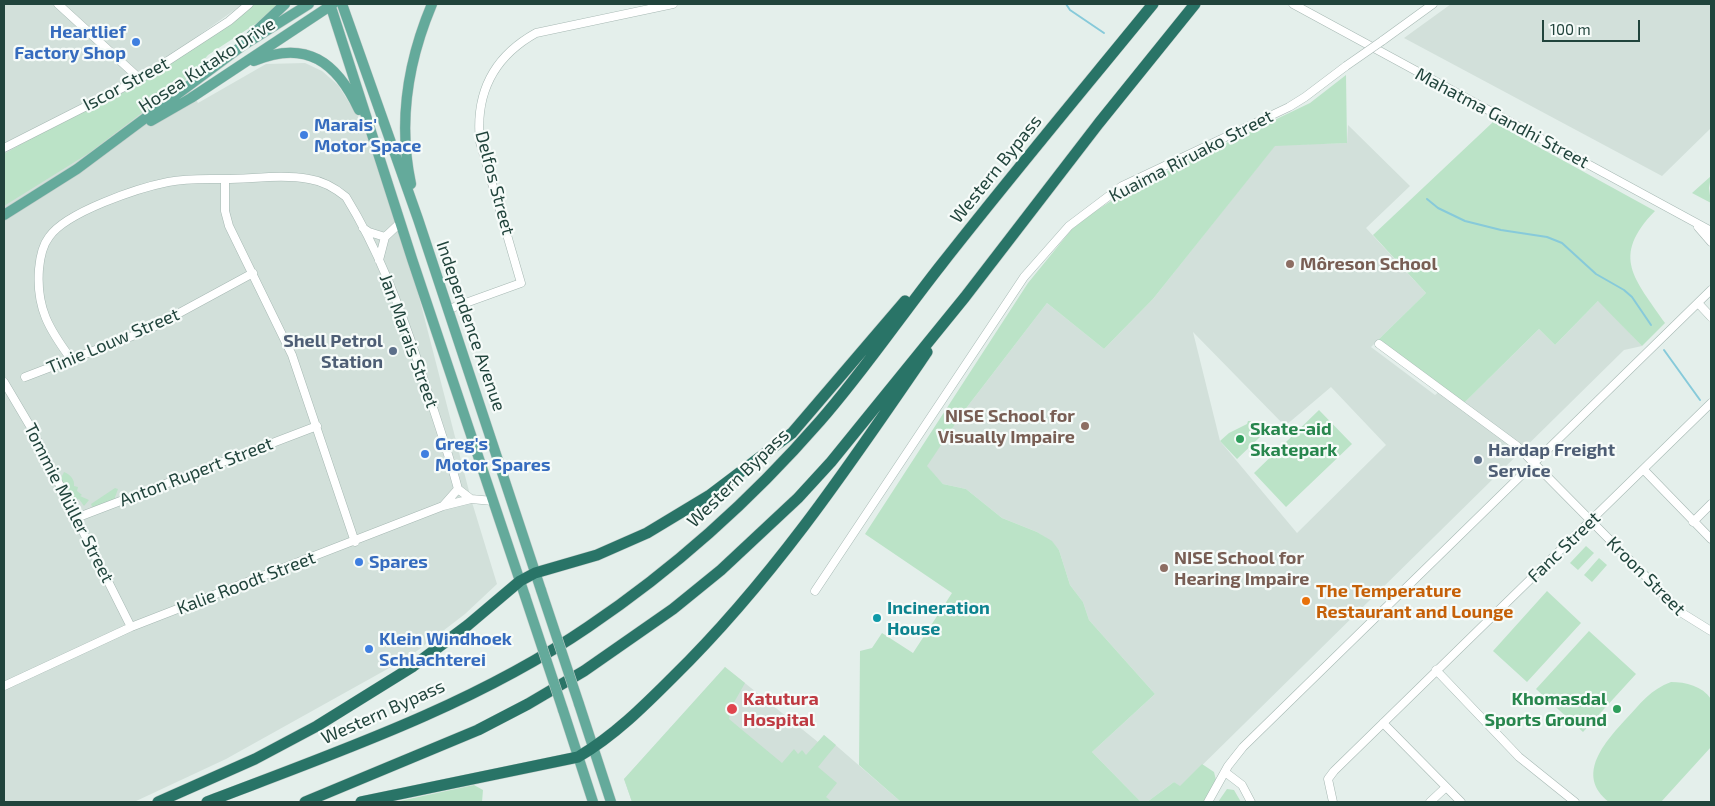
<!DOCTYPE html>
<html>
<head>
<meta charset="utf-8">
<style>
	body { margin:0 }
	#map { position:relative; width:1715px; height:806px; overflow:hidden; background:#e4efeb; font-family:"Exo 2",sans-serif }
	canvas { display:block }
	.frame { position:absolute; inset:0; border:5px solid #21443c; pointer-events:none }
	.scale { position:absolute; left:1542px; top:20px; width:98px; height:22px; box-sizing:border-box; border:2px solid #21443c; border-top:0; padding-left:6px; font-size:15px; line-height:18px; white-space:nowrap; color:#21443c; -webkit-text-stroke:4px #f6fbf9; paint-order:stroke }
</style>
</head>
<body>
<div id="map">
<canvas width="1715" height="806"></canvas>
<div class="frame"></div>
<div class="scale">100 m</div>
</div>
<script>
const c = document.querySelector('canvas').getContext('2d');
c.lineJoin = 'round';
function fillPath(path, color) { c.fillStyle = color; c.fill(path, 'evenodd'); }
function strokePath(path, color, width, dash) { c.strokeStyle = color; c.lineWidth = width; c.lineCap = dash ? 'butt' : 'round'; c.setLineDash(dash || []); c.stroke(path); }
function label(font, color, halo, rows, align = 'center') {
  c.font = font + ' "Exo 2",sans-serif'; c.lineWidth = 4.5; c.setLineDash([]); c.textBaseline = 'middle'; c.strokeStyle = halo; c.fillStyle = color; for (const [text, x, y, turn = 0] of rows) {
    c.save(); c.translate(x, y); c.rotate((+turn || 0) * Math.PI / 180); c.textAlign = isNaN(turn) ? turn : align; if (halo) c.strokeText(text, 0, 0); c.fillText(text, 0, 0); c.restore();
  }
}
fillPath(new Path2D(`
	M4 4H243L171 55 198 103 266 64 305 63 322 71 338 85 374 142 400 223 471 499 497 584 465 614 409 657 226 759 134 802H4Z
	M1451 4H1711V128L1662 176 1404 38Z
	M1348 125 1410 186 1366 228 1426 293 1371 347 1435 395 1441 390 1462 405 1539 329 1555 345 1599 300 1642 346 1624 350 1180 787 1174 782 1147 802H1141L1092 752 1155 694 1089 620 1083 602 1070 585 1059 550 1052 542 1037 532 1002 518 966 489 943 484 926 466 964 411 1047 303 1104 349 1153 299 1275 145 1347 143ZM1193 332 1285 426 1331 387 1386 445 1297 533 1220 441Z
	M725 667 818 742 824 735 901 802H632L624 779Z`), '#d2e0da');
fillPath(new Path2D(`
	M253 4H279L266 17 208 55 188 78 89 153 4 206V154L55 125 133 88 234 21Z
	M1346 75 1347 143 1275 146 1153 299 1104 349 1047 303 964 411 927 466 943 484 966 489 1002 518 1037 532 1052 541 1059 550 1070 585 1083 602 1089 620 1155 694 1092 752 1141 802H901L859 765 860 651 872 648 882 633 913 653 952 593 865 534 1028 283 1072 229 1094 212 1128 190 1310 103Z
	M1493 122 1655 211C1610 257 1635 279 1665 323L1642 346 1598 301 1555 345 1539 329 1462 405 1376 342 1426 293 1373 235Z
	M1711 176 1709 188 1711 203 1692 193Z
	M1319 410 1352 444 1286 507 1254 473Z
	M1248 421H1251L1260 437 1237 459 1220 441 1229 433 1247 424Z
	M64 472C70 474 75 480 74 486L78 487 77 491 82 495 80 496 89 500 84 506 79 499 72 501 71 494 63 486 61 478Z
	M115 488 118 489 114 500 92 507 91 504Z
	M1586 546 1594 553 1578 570 1570 563Z
	M1599 558 1607 565 1592 582 1584 575Z
	M1547 591 1581 623 1527 682 1493 651Z
	M1589 631 1636 674 1583 732 1536 689Z
	M725 667 745 683 732 706 729 719 782 763 794 749 798 754 802 750 806 755 824 735 836 745 818 767 837 783 826 797 832 802H632L624 779Z
	M1671 682C1686 682 1702 686 1711 699V747L1661 802H1609C1574 775 1606 741 1626 719 1640 704 1651 689 1671 682Z
	M1202 764 1214 772 1216 780 1204 802H1147L1174 782 1180 786Z
	M474 785 483 790 482 802H395Z
	M1227 789 1234 790 1241 802H1218Z`), '#bbe3c7');
strokePath(new Path2D(`
	M1066 4 1070 10 1104 33
	M1427 199 1438 208 1465 221 1501 230 1547 237 1562 243 1596 274 1624 290 1632 297 1651 325
	M1664 350 1700 400`), '#87cada', 2);
const minor = new Path2D(`
	M58 4 140 79
	M1293 4 1711 231
	M1382 41 1433 4
	M4 148 140 79 229 21 249 4
	M225 179V211L229 226 292 355 355 542
	M1698 227 1711 242
	M363 228 369 232 385 237
	M379 260 385 237 400 223
	M1698 303 1711 317
	M449 309 521 283 480 142C475 94 493 57 536 33L673 4
	M1379 344 1517 446 1682 613 1711 631
	M71 359C49 329 36 308 39 269 40 258 42 246 49 237 66 212 138 188 168 182 187 178 206 179 225 179 252 179 282 174 309 179 323 181 335 188 346 197 378 249 400 307 419 365 432 406 447 447 458 489L471 499
	M25 377 148 330 253 273
	M4 382 30 426 131 627
	M1644 470 1711 539
	M443 506 458 489
	M76 518 317 426
	M1693 522 1711 504
	M815 591 1024 277 1069 226 1122 186 1289 107 1305 97 1346 66
	M1436 670 1519 757 1575 802
	M4 686 131 627 443 506 471 499 493 501
	M1383 723 1461 802
	M1225 772 1242 785 1251 802
	M1208 802 1228 766 1243 747 1711 290
	M1333 802 1328 779 1334 771 1711 403
	M1430 802 1445 788`);
const major = new Path2D(`
	M330 4 412 259 525 596
	M342 4 418 219 541 590
	M251 36 285 4
	M254 61C306 39 337 62 359 110
	M151 121 191 98 333 4
	M411 184C398 123 408 61 432 4
	M4 215 77 169 242 46 309 4
	M579 704 611 802
	M563 710 593 802`);
const highway = new Path2D(`
	M158 802 255 759 317 726 412 667 468 625 520 581 535 573 597 555 647 533 710 495 792 433 905 301
	M207 802C335 753 474 705 588 627 674 569 752 499 820 421 863 372 900 317 941 265 1010 177 1082 91 1153 4
	M305 802 478 730 528 704 584 671 673 609 721 570 798 498 831 462 965 297 1099 123 1195 4
	M361 802 578 757C614 736 644 706 673 677 772 580 849 466 927 352`);
strokePath(minor, '#a6b8b3', 9);
strokePath(major, '#c1cbc8', 11);
strokePath(highway, '#c1cbc8', 12);
strokePath(minor, '#fff', 8);
strokePath(major, '#64aa9b', 10);
strokePath(highway, '#297467', 11);
const minorBridge = new Path2D(`
	M1346 66 1382 41`);
const majorBridge = new Path2D(`
	M541 590 579 704
	M525 596 563 710`);
strokePath(minorBridge, '#a6b8b3', 9, []);
strokePath(majorBridge, '#c1cbc8', 11, []);
strokePath(minorBridge, '#fff', 8);
strokePath(majorBridge, '#64aa9b', 10);
for (const [x, y, r, color] of [
	[136,42,5,"#3f7fe0"],
	[304,135,5,"#3f7fe0"],
	[1290,264,5,"#8d6e63"],
	[393,351,5,"#5c6f8a"],
	[1085,426,5,"#8d6e63"],
	[1240,439,5,"#2e9e5b"],
	[425,454,5,"#3f7fe0"],
	[1478,460,5,"#5c6f8a"],
	[359,562,5,"#3f7fe0"],
	[1164,568,5,"#8d6e63"],
	[1306,601,5,"#e8710a"],
	[877,618,5,"#0f9aa8"],
	[369,649,5,"#3f7fe0"],
	[732,709,6,"#e0444e"],
	[1617,709,5,"#2e9e5b"]
]) { const dot = new Path2D(); dot.arc(x, y, r, 0, 2 * Math.PI); c.fillStyle = color; c.fill(dot); strokePath(dot, '#f6fbf9', 2); }
label('bold 18px', '#366cbe', '#f6fbf9', [
	["Heartlief",126,32,"right"],
	["Factory Shop",126,53,"right"],
	["Marais'",314,125],
	["Motor Space",314,146],
	["Greg's",435,444],
	["Motor Spares",435,465],
	["Spares",369,562],
	["Klein Windhoek",379,639],
	["Schlachterei",379,660]
], 'left');
label('18px', '#21443c', '#f6fbf9', [
	["Hosea Kutako Drive",207,65,-33],
	["Iscor Street",126,84,-28],
	["Mahatma Gandhi Street",1502,118,28],
	["Kuaima Riruako Street",1191,156,-27],
	["Western Bypass",996,169,-51],
	["Delfos Street",495,183,75],
	["Independence Avenue",471,326,71],
	["Tinie Louw Street",113,341,-23],
	["Jan Marais Street",409,341,70],
	["Anton Rupert Street",196,472,-21],
	["Western Bypass",738,478,-44],
	["Tommie Müller Street",69,503,63],
	["Fanc Street",1564,547,-44],
	["Kroon Street",1646,576,45],
	["Kalie Roodt Street",246,583,-21],
	["Western Bypass",383,712,-24]
]);
label('bold 18px', '#785e54', '#f6fbf9', [
	["Môreson School",1300,264],
	["NISE School for",1075,416,"right"],
	["Visually Impaire",1075,437,"right"],
	["NISE School for",1174,558],
	["Hearing Impaire",1174,579]
], 'left');
label('bold 18px', '#4e5e75', '#f6fbf9', [
	["Shell Petrol",383,341],
	["Station",383,362],
	["Hardap Freight",1488,450,"left"],
	["Service",1488,471,"left"]
], 'right');
label('bold 18px', '#27864d', '#f6fbf9', [
	["Skate-aid",1250,429],
	["Skatepark",1250,450],
	["Khomasdal",1607,699,"right"],
	["Sports Ground",1607,720,"right"]
], 'left');
label('bold 18px', '#c56008', '#f6fbf9', [
	["The Temperature",1316,591],
	["Restaurant and Lounge",1316,612]
], 'left');
label('bold 18px', '#0d838f', '#f6fbf9', [
	["Incineration",887,608],
	["House",887,629]
], 'left');
label('bold 18px', '#be3a42', '#f6fbf9', [
	["Katutura",743,699],
	["Hospital",743,720]
], 'left');
</script>
</body>
</html>
